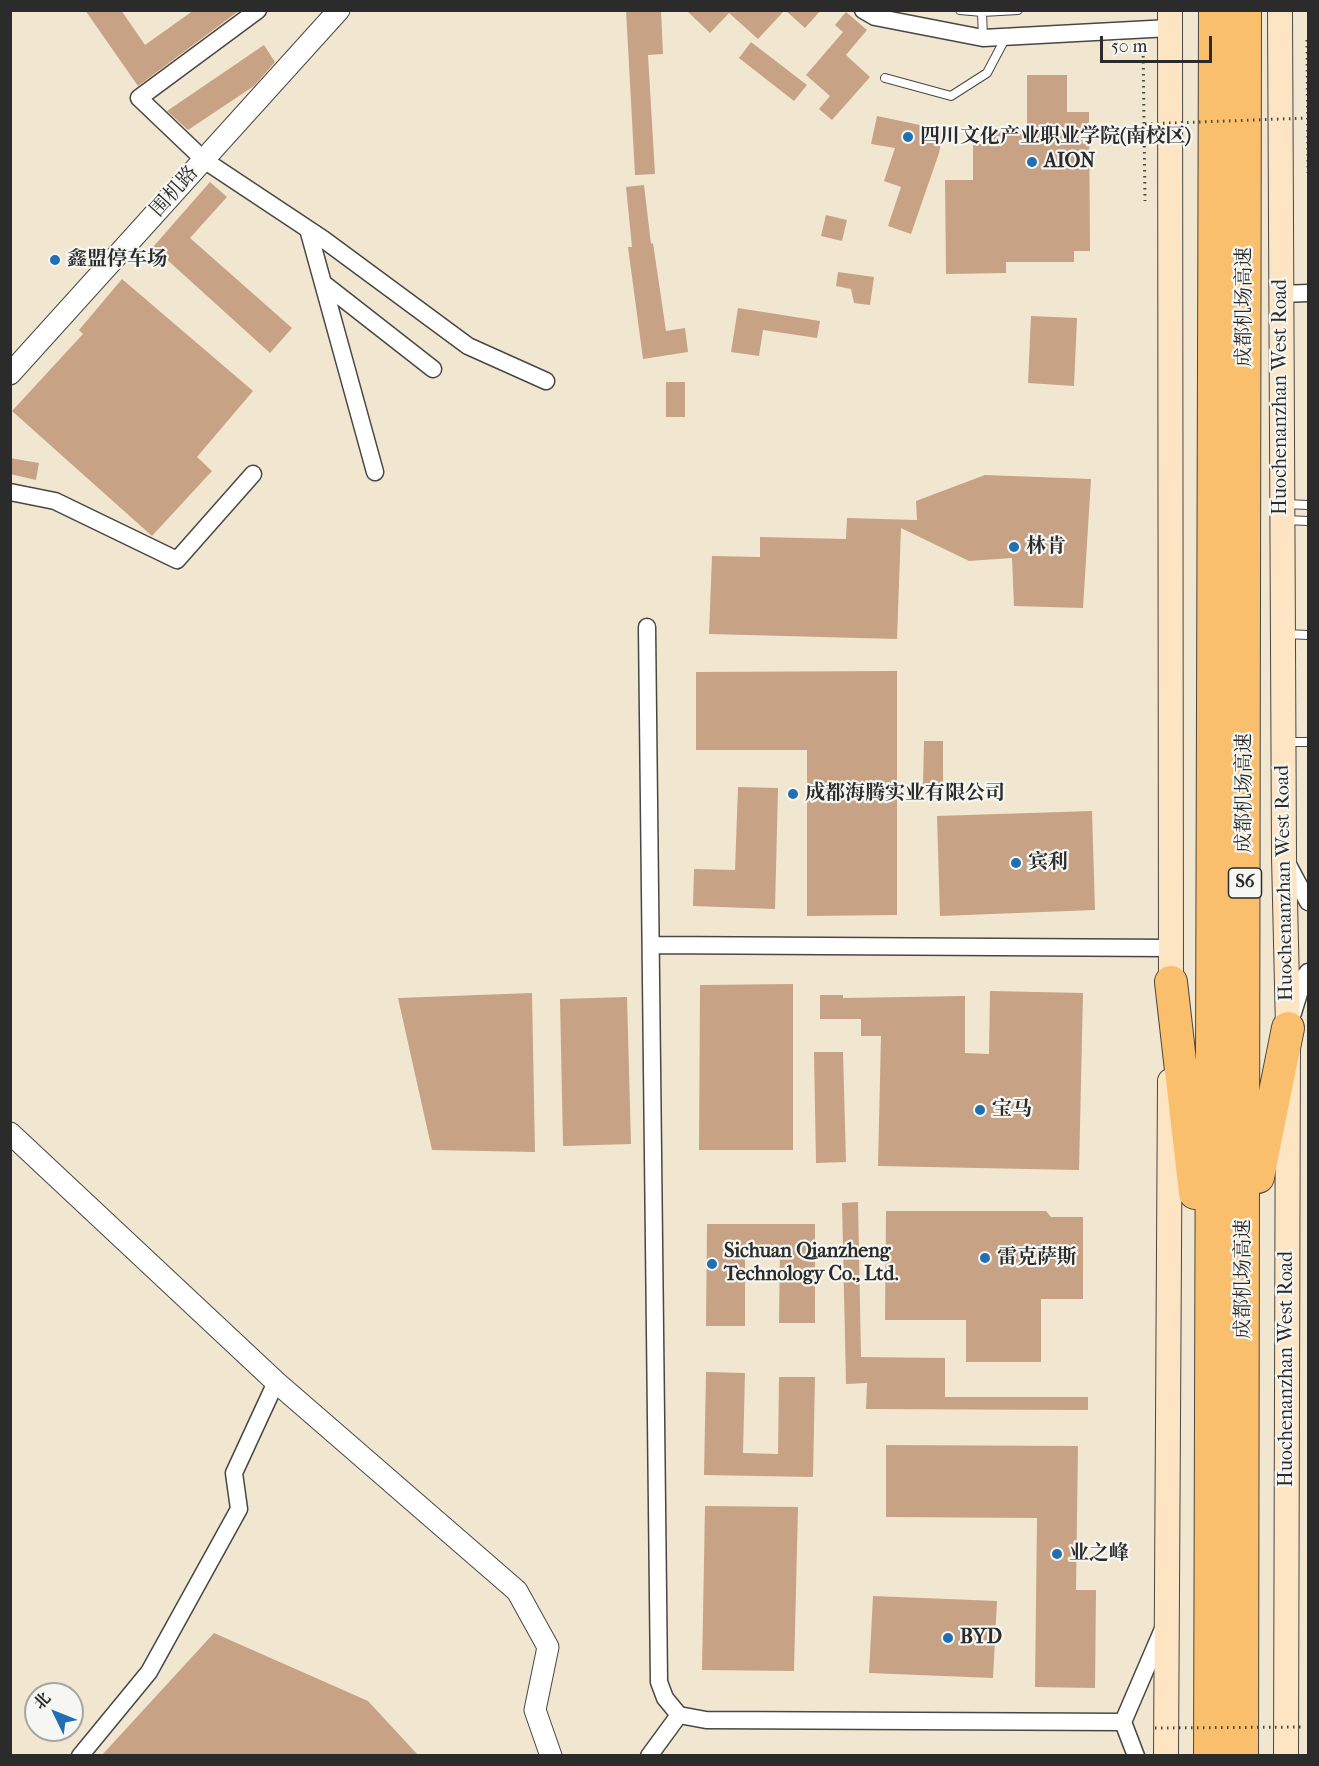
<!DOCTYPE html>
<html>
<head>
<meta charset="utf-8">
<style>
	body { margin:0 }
	#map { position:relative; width:1319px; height:1766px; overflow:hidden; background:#f1e7d0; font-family:"IM FELL French Canon","Noto Serif SC",serif }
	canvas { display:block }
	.frame { position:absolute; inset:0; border:12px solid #2b2b2b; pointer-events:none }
	.north { position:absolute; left:24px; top:1682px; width:60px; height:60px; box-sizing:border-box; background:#f6f6f2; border:2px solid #a5a5a2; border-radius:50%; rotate:313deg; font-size:16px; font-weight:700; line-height:24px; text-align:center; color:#2b2b2b }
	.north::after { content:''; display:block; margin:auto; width:21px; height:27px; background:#1f6fb2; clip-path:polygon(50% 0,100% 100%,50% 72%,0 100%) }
	.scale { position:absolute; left:1100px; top:36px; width:112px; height:27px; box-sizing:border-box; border:3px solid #2b2b2b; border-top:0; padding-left:8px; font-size:18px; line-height:21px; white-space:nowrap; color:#2b2b2b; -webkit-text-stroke:4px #f6f6f2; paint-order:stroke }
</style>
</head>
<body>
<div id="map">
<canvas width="1319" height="1766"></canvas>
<div class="frame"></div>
<div class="north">北</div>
<div class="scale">50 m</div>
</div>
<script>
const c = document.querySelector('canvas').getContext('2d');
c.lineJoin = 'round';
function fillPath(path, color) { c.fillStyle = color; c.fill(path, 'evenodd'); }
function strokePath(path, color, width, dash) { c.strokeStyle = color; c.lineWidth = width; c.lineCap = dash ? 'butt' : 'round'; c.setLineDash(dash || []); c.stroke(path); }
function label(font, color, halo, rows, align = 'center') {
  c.font = font + ' "IM FELL French Canon","Noto Serif SC",serif'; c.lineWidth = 4.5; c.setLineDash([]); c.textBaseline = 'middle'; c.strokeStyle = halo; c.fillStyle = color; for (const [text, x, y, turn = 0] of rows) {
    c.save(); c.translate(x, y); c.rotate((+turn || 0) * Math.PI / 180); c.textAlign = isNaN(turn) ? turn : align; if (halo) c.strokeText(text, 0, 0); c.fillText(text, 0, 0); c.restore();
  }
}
fillPath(new Path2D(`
	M85 10H121L145 45 194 10H240L138 86Z
	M626 10H661L663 54 648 55 655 174 635 175Z
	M686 10H785L758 39 729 13 710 33Z
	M785 10H821L805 28Z
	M846 12 867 30 846 55 870 77 832 120 819 109 830 96 806 75 843 32 835 25Z
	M751 42 807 85 794 101 739 58Z
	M264 45 275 62 254 86 188 130 167 111Z
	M1027 75H1067V112H1089L1090 251H1074V262H1006V273L946 274 945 180H973V144H993L992 128H1027Z
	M877 116 944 130 939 153 911 234 888 226 901 187 884 181 895 148 871 144Z
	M210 182 227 197 190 238 292 328 270 353 153 247Z
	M644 185 651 244 653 243 666 331 685 328 688 352 643 359 628 247H632L626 187Z
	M826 215 847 220 842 241 821 236Z
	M838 272 874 277 870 305 854 303 851 289 836 286Z
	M122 279 253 391 197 457 212 471 152 536 12 411 83 334 79 330Z
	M738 308 820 321 817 338 763 330 759 356 731 352Z
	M1031 316 1077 318 1074 386 1028 383Z
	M666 382H685V417H666Z
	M10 458 39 463 36 480 10 474Z
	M985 475 1091 479 1083 608 1014 606 1012 558 969 561 901 528 897 639 709 634 712 556 760 557V537L846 539 847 518 917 520 916 501Z
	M897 671V915L807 916V750H696V672Z
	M924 741H943V785H923Z
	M738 787 778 788 775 909 693 906 694 869 735 870Z
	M1092 811 1095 910 940 916 937 816Z
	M793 984V1150H699L700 985Z
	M990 991 1083 993 1079 1170 878 1166 881 1036H861V1019H820V995H843V998L965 996V1053L989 1054Z
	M532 993 535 1152 432 1150 398 998Z
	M627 997 631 1144 563 1146 560 999Z
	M814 1052H843L846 1162 816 1163Z
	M858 1202 861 1357 945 1358V1397H1088V1410L866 1409 867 1383 846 1384 842 1203Z
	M886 1211H1046L1051 1217H1083V1299H1041V1362H966V1320H885Z
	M707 1224H815V1323H779L780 1246H745V1326H706Z
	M706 1372 745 1373 743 1453 778 1454 779 1377H815L813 1477 704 1475Z
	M886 1445 1078 1446 1076 1590H1096L1095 1688 1035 1687 1037 1518 886 1517Z
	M705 1506 798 1507 794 1671 702 1670Z
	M873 1596 997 1601 993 1678 869 1673Z
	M214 1633 368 1701 418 1755H102Z`), '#c8a285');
const service = new Path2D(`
	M960 10 982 12 983 38
	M982 12 1018 10
	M885 78 951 96 987 73 1006 37
	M1285 504 1308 505
	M1285 520 1308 521
	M1286 634 1308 635
	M1285 742H1308`);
const minor = new Path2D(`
	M258 10 139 98 204 160 323 239 468 346 546 381
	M863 10 875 17 983 38 1170 28
	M308 229 375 472
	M323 283 433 369
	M1281 294 1308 293
	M10 492 55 501 177 560 253 474
	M647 627 659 1682 665 1698 679 1715 706 1720 1123 1722
	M1286 861 1308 902
	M651 945 1171 948
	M1293 1013 1304 977 1308 972
	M80 1756 149 1672 239 1509 234 1473 276 1382
	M649 1756 679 1715
	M1136 1756 1123 1722 1163 1629`);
const tertiary = new Path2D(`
	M10 374 339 10
	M10 1133 276 1382 517 1591 548 1647 535 1710 551 1756`);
const secondary = new Path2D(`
	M1170 10 1171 998
	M1280 10 1284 857 1288 1028 1286 1756
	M1166 1756 1170 1081`);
const motorway = new Path2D(`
	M1171 982 1195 1193
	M1258 1177 1288 1028
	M1210 1756 1215 10
	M1242 1756 1245 10`);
strokePath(service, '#494744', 10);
strokePath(minor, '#494744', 19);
strokePath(tertiary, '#494744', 23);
strokePath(secondary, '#494744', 26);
strokePath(motorway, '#494744', 34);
strokePath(new Path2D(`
	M1307 40 1308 173
	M1143 44 1145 201`), '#494744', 3, [1.5, 4.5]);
strokePath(service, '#fff', 8);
strokePath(minor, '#fff', 16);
strokePath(tertiary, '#fff', 21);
strokePath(secondary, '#fde5c4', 24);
strokePath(motorway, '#f9bf6c', 32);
strokePath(new Path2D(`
	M1145 124 1308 118
	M1155 1728 1305 1727`), '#494744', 3, [1.5, 4.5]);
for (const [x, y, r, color] of [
	[908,137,6,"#1f6fb2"],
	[1032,162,6,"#1f6fb2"],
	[55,260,6,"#1f6fb2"],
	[1014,547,6,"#1f6fb2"],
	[793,794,6,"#1f6fb2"],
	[1016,863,6,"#1f6fb2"],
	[980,1110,6,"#1f6fb2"],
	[985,1258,6,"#1f6fb2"],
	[712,1264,6,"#1f6fb2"],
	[1057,1554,6,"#1f6fb2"],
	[948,1638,6,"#1f6fb2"]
]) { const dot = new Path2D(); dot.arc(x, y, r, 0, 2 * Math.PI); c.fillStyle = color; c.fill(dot); strokePath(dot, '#f6f6f2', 2); }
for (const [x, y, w] of [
	[1245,883,33]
]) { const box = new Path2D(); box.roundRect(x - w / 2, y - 15, w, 30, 4.5); c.fillStyle = '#f6f6f2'; c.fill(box); strokePath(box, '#2b2b2b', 1.5); }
label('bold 18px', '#2b2b2b', null, [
	["S6",1245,883]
]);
label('bold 20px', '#2b2b2b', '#f6f6f2', [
	["四川文化产业职业学院(南校区)",920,137],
	["AION",1044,162],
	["鑫盟停车场",67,260],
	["林肯",1026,547],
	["成都海腾实业有限公司",805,794],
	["宾利",1028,863],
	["宝马",992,1110],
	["Sichuan Qianzheng",724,1252],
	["Technology Co., Ltd.",724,1275],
	["雷克萨斯",997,1258],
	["业之峰",1069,1554],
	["BYD",960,1638]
], 'left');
label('20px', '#2b2b2b', '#f6f6f2', [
	["围机路",175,192,-48],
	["成都机场高速",1245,307,-90],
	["Huochenanzhan West Road",1281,397,-90],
	["成都机场高速",1245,793,-90],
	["Huochenanzhan West Road",1285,883,-91],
	["成都机场高速",1244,1279,-90],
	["Huochenanzhan West Road",1287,1369,-90]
]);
</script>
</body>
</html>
